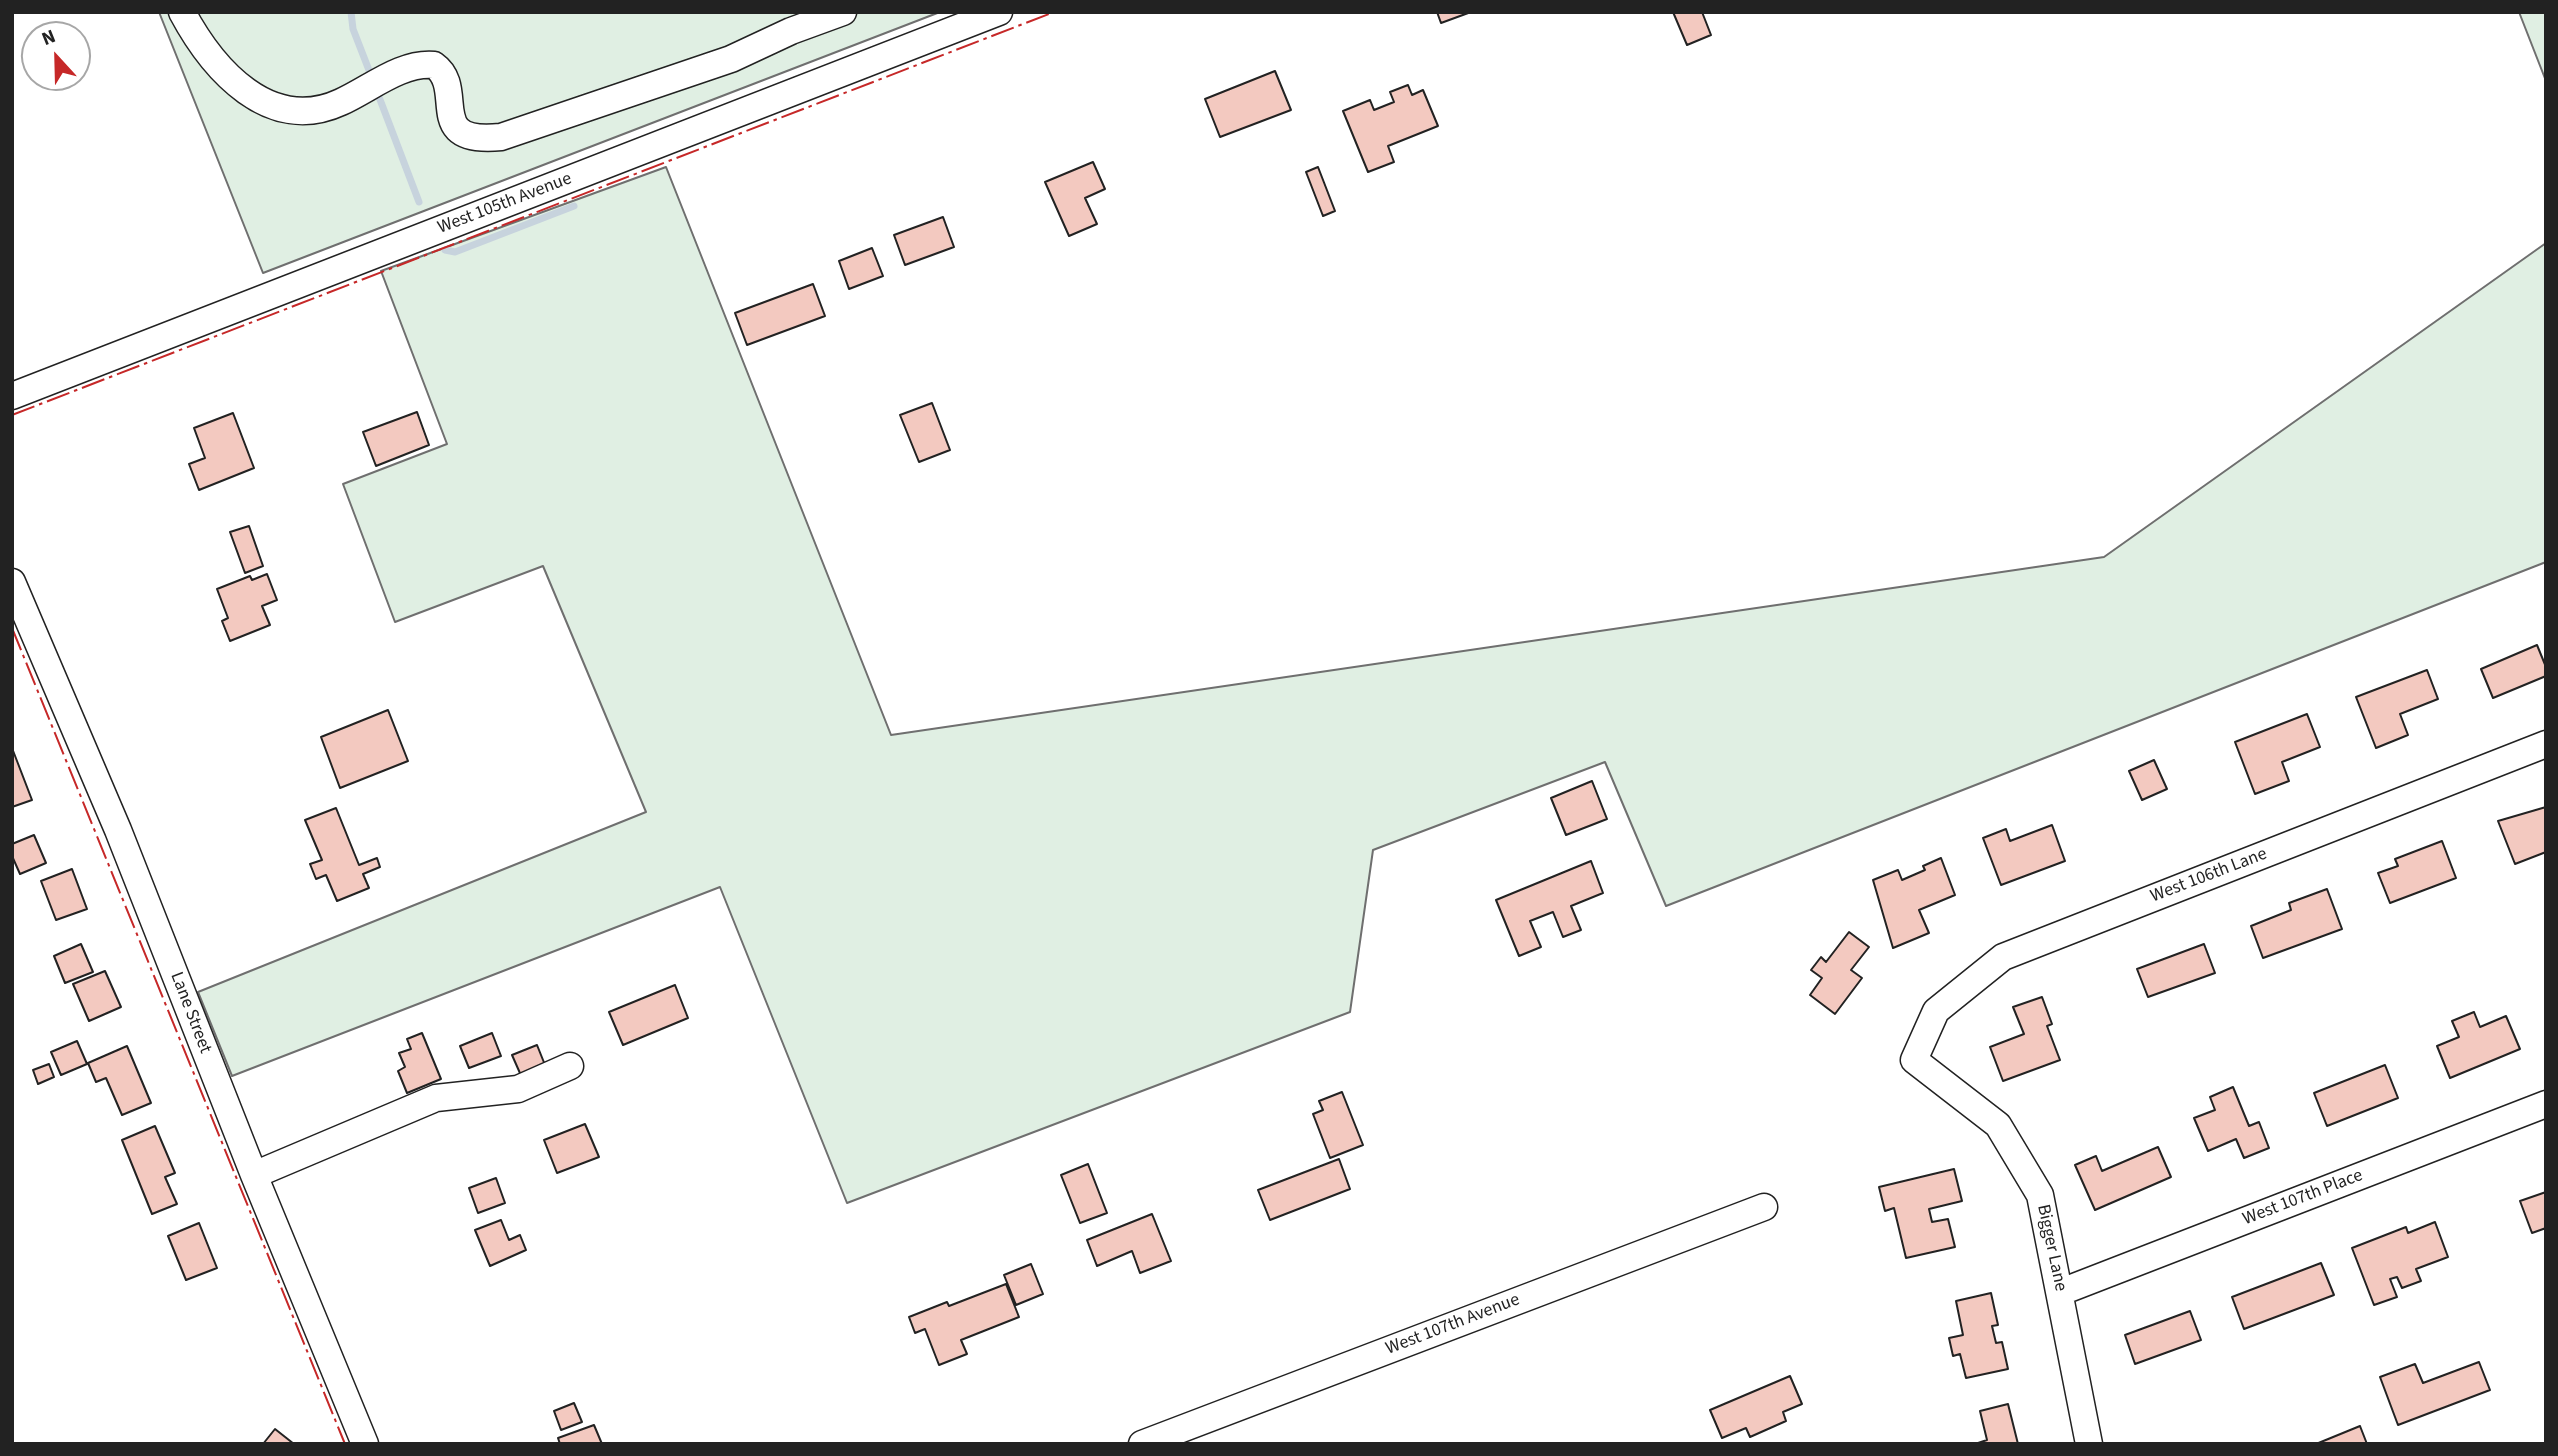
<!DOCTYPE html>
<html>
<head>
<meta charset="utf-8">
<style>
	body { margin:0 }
	#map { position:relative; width:2558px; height:1456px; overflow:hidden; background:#fff; font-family:"Source Sans 3",sans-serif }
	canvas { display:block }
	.frame { position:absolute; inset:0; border:14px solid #222; pointer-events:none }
	.north { position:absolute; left:21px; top:21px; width:70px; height:70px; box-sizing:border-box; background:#fff; border:2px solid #a7a7a7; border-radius:50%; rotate:338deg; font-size:19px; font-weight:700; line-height:28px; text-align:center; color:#222 }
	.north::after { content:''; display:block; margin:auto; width:24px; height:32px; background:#c62828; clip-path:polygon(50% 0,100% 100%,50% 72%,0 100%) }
</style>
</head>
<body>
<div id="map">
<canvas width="2558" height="1456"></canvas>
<div class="frame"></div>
<div class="north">N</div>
</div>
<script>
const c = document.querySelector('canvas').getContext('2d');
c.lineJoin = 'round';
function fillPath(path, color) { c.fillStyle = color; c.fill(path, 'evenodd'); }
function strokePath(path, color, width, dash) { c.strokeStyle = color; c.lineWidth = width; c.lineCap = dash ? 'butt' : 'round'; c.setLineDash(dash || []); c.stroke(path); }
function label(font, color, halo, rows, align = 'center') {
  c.font = font + ' "Source Sans 3",sans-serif'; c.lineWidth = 5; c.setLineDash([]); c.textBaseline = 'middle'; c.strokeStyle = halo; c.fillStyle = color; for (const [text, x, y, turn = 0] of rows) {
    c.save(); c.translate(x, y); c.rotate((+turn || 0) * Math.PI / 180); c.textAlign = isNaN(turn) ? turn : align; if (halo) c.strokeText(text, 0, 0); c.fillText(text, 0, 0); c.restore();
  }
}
const green = new Path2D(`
	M159 12H940L263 273Z
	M2519 12H2546V81Z
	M666 167 891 735 2104 557 2546 243V562L1666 906 1605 762 1373 850 1350 1012 847 1203 720 887 232 1076 198 992 646 812 543 566 395 622 343 484 447 444 381 271Z`);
fillPath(green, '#e0efe3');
strokePath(green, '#6f6f6f', 2);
strokePath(new Path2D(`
	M351 12 353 29 372 78
	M376 89 419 202
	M445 250 455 252 574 206`), '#c7d3dd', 7);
const building = new Path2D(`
	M1437 12H1471L1441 23Z
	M1673 12H1702L1711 35 1687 45Z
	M1275 71 1291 110 1220 137 1205 99Z
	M1408 85 1412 95 1423 90 1438 126 1388 146 1394 162 1368 172 1343 111 1370 100 1374 110 1394 102 1390 92Z
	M1093 162 1105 189 1085 198 1097 224 1069 236 1045 182Z
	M1318 167 1335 211 1323 216 1306 172Z
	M943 217 954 247 905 265 894 235Z
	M872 248 883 276 849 289 839 261Z
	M813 284 825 316 747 345 735 313Z
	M932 403 950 450 919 462 900 415Z
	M417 412 429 445 376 466 363 432Z
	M233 413 254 468 199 490 189 464 205 458 194 428Z
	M249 526 263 566 245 573 230 532Z
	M267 574 277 600 262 606 270 625 230 641 222 621 228 618 217 589 250 576 252 580Z
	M2537 645 2546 667V676L2493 698 2481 669Z
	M2427 670 2438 699 2400 714 2408 735 2376 748 2356 697Z
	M388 710 408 761 340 788 321 737Z
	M2307 714 2320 747 2282 762 2289 781 2255 794 2235 742Z
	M12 748 32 800 12 807Z
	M2154 760 2167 789 2142 800 2129 771Z
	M1592 781 1607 819 1566 835 1551 798Z
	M2546 807V852L2515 864 2498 821Z
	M336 808 359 865 377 858 380 867 363 874 369 888 337 901 326 875 316 879 310 864 322 860 305 820Z
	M2052 825 2065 861 2001 885 1983 838 2006 829 2010 841Z
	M34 835 46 863 20 874 12 856V844Z
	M2442 841 2456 878 2390 903 2378 873 2398 866 2395 859Z
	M1941 858 1955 895 1919 910 1929 933 1893 948 1873 880 1898 870 1902 880 1925 870 1923 866Z
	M1591 861 1603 893 1571 906 1581 930 1563 937 1553 912 1530 921 1541 947 1519 956 1496 900Z
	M72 869 87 909 56 920 41 881Z
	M2327 889 2342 929 2263 958 2251 926 2291 910 2289 903Z
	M1849 932 1869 947 1851 970 1862 978 1835 1014 1810 995 1822 978 1811 970 1821 957 1826 962Z
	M81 944 93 972 65 983 54 956Z
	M2204 944 2215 973 2148 997 2137 969Z
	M105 971 121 1007 89 1021 73 984Z
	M675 985 688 1018 623 1045 609 1012Z
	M2042 997 2052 1024 2047 1026 2060 1060 2003 1081 1990 1047 2024 1034 2013 1007Z
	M2474 1012 2480 1027 2506 1016 2520 1049 2450 1078 2437 1046 2459 1037 2452 1021Z
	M422 1033 441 1079 407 1093 398 1071 405 1067 399 1053 411 1049 407 1039Z
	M492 1033 501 1056 469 1068 460 1046Z
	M77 1041 87 1064 61 1075 51 1052Z
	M537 1045 547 1070 523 1080 512 1055Z
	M127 1046 151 1103 122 1115 106 1078 96 1082 88 1063Z
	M49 1064 54 1077 38 1084 33 1070Z
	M2385 1065 2398 1098 2327 1126 2314 1093Z
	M2233 1087 2249 1126 2259 1122 2269 1148 2244 1158 2236 1139 2208 1151 2194 1118 2215 1110 2210 1097Z
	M1342 1092 1363 1145 1330 1158 1313 1114 1323 1110 1319 1101Z
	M585 1124 599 1157 557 1173 544 1140Z
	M155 1126 175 1173 165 1177 177 1204 152 1214 122 1140Z
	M2158 1147 2171 1177 2095 1210 2075 1165 2096 1156 2102 1171Z
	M1339 1159 1350 1189 1270 1220 1258 1190Z
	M1088 1164 1107 1213 1080 1223 1061 1175Z
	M1954 1169 1962 1201 1929 1209 1932 1222 1948 1219 1955 1247 1906 1258 1894 1208 1885 1211 1879 1187Z
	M496 1178 505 1203 478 1213 469 1188Z
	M2546 1192V1228L2532 1233 2520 1201Z
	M1152 1214 1171 1261 1140 1273 1132 1251 1097 1266 1087 1240Z
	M501 1220 509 1240 520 1235 526 1250 490 1266 475 1230Z
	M2435 1222 2448 1257 2416 1269 2421 1281 2402 1288 2397 1277 2390 1279 2397 1297 2374 1305 2352 1248 2406 1227 2408 1233Z
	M199 1223 217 1268 186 1280 168 1236Z
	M2321 1263 2334 1295 2244 1329 2232 1297Z
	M1031 1264 1043 1294 1016 1305 1004 1275Z
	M1006 1284 1019 1317 961 1340 967 1354 939 1365 925 1329 915 1333 909 1317 947 1302 949 1306Z
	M1991 1293 1998 1325 1992 1326 1996 1343 2002 1342 2008 1369 1966 1378 1960 1354 1953 1356 1949 1338 1963 1335 1956 1301Z
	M2190 1311 2201 1340 2135 1364 2125 1335Z
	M2479 1362 2490 1390 2398 1425 2380 1377 2415 1364 2423 1383Z
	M1790 1376 1802 1404 1783 1412 1786 1421 1750 1437 1746 1428 1722 1438 1710 1410Z
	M574 1403 582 1422 561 1430 554 1411Z
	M2008 1404 2018 1444H1975L1987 1440 1980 1411Z
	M594 1425 602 1444H560L558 1438Z
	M2360 1426 2367 1444H2316Z
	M275 1429 294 1444H263Z`);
fillPath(building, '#f3c9c0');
strokePath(building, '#222', 2);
const minor = new Path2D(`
	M182 12C213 70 270 135 341 102 370 89 401 62 434 65 468 89 422 145 501 137L731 59 791 31 843 12
	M12 396 999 12
	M12 582 118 830 254 1175 365 1444
	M254 1175 436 1098 518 1089 570 1066
	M2061 1292 2546 1104
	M1142 1444 1764 1207
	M2089 1444 2040 1195 1998 1125 1914 1060 1936 1011 2003 957 2546 744`);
strokePath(minor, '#222', 29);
strokePath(minor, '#fff', 26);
strokePath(new Path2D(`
	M12 415 1054 12
	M12 628 345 1444`), '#c62828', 2, [24, 5, 3.5, 5]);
label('18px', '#222', '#fff', [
	["West 105th Avenue",505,204,-21],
	["West 106th Lane",2209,876,-21],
	["Lane Street",190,1013,69],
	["West 107th Place",2303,1198,-21],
	["Bigger Lane",2051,1248,78],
	["West 107th Avenue",1453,1325,-21]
]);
</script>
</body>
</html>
